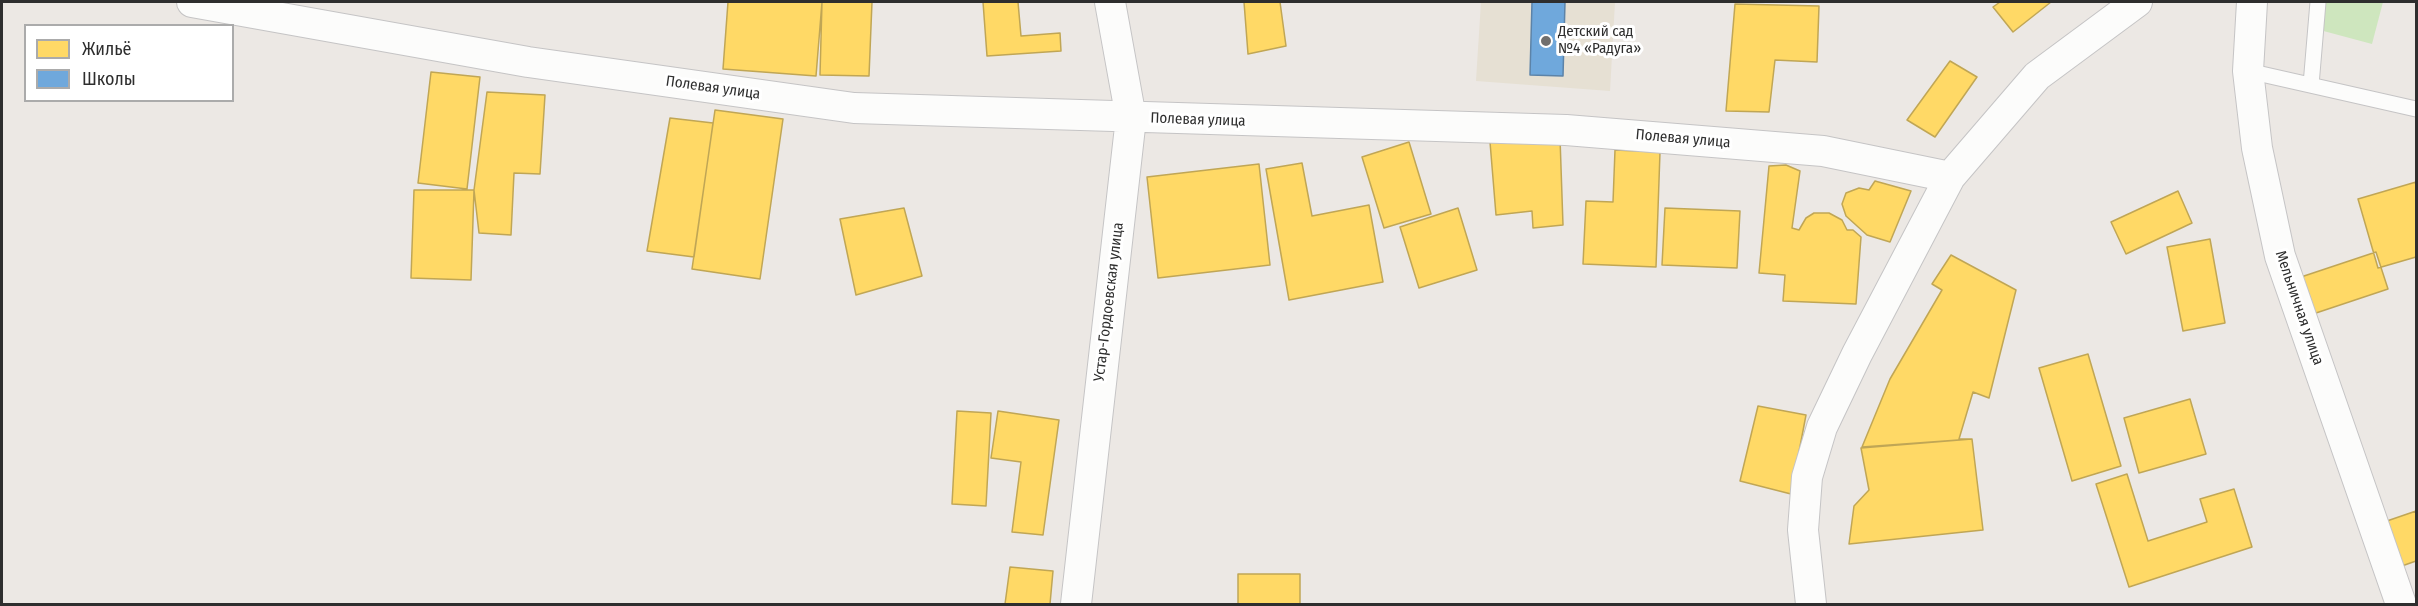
<!DOCTYPE html>
<html>
<head>
<meta charset="utf-8">
<style>
	body { margin:0 }
	#map { position:relative; width:2418px; height:606px; overflow:hidden; background:#ece8e4; font-family:"Fira Sans Condensed",sans-serif }
	canvas { display:block }
	.frame { position:absolute; inset:0; border:3px solid #2e2e2e; pointer-events:none }
	.legend { position:absolute; left:24px; top:24px; width:210px; height:78px; box-sizing:border-box; background:#fff; border:2px solid #ababab; margin:0; padding:8px 10px; list-style:none; font-size:18px; color:#2e2e2e }
	.legend li { display:flex; align-items:center; gap:12px; height:30px }
	.legend b { width:30px; border:2px solid #ababab }
</style>
</head>
<body>
<div id="map">
<canvas width="2418" height="606"></canvas>
<div class="frame"></div>
<ul class="legend">
<li><b style="height:16px;background:#ffd966"></b>Жильё</li>
<li><b style="height:16px;background:#6fa8dc"></b>Школы</li>
</ul>
</div>
<script>
const c = document.querySelector('canvas').getContext('2d');
c.lineJoin = 'round';
function fillPath(path, color) { c.fillStyle = color; c.fill(path, 'evenodd'); }
function strokePath(path, color, width, dash) { c.strokeStyle = color; c.lineWidth = width; c.lineCap = dash ? 'butt' : 'round'; c.setLineDash(dash || []); c.stroke(path); }
function label(font, color, halo, rows, align = 'center') {
  c.font = font + ' "Fira Sans Condensed",sans-serif'; c.lineWidth = 6; c.setLineDash([]); c.textBaseline = 'middle'; c.strokeStyle = halo; c.fillStyle = color; for (const [text, x, y, turn = 0] of rows) {
    c.save(); c.translate(x, y); c.rotate((+turn || 0) * Math.PI / 180); c.textAlign = isNaN(turn) ? turn : align; if (halo) c.strokeText(text, 0, 0); c.fillText(text, 0, 0); c.restore();
  }
}
fillPath(new Path2D(`
	M1481 2H1615L1610 91 1476 81Z`), '#e6e0d3');
fillPath(new Path2D(`
	M2325 2H2383L2372 44 2316 29Z`), '#cee6be');
const homes = new Path2D(`
	M728 2H822L816 76 723 69Z
	M822 2H872L869 76 820 75Z
	M983 2H1018L1021 36 1060 33 1061 51 987 56Z
	M1244 2H1280L1286 46 1248 54Z
	M2000 2H2051L2013 32 1993 7Z
	M1735 4 1819 6 1817 62 1775 60 1769 112 1726 111Z
	M1950 61 1977 77 1935 137 1907 120Z
	M431 72 480 77 467 189 418 183Z
	M487 92 545 95 540 174 514 173 511 235 479 233 474 190Z
	M715 110 783 119 760 279 692 269Z
	M670 118 713 123 694 257 647 251Z
	M1560 138 1563 225 1533 228 1532 211 1496 215 1490 142Z
	M1409 142 1431 214 1384 228 1362 157Z
	M1615 150 1660 152 1656 267 1583 264 1586 201 1613 202Z
	M1302 163 1312 216 1369 205 1383 282 1289 300 1266 169Z
	M1259 164 1270 265 1158 278 1147 177Z
	M1786 165 1800 171 1792 228 1799 230 1806 218 1814 213H1829L1842 220 1847 230H1853L1861 237 1856 304 1783 301 1785 275 1759 273 1769 166Z
	M1875 181 1911 191 1890 242 1867 235 1846 216 1842 204 1846 193 1859 188 1869 190Z
	M2416 182V257L2378 268 2358 199Z
	M414 190H474L471 280 411 278Z
	M2178 191 2192 223 2126 254 2111 222Z
	M904 208 922 276 856 295 840 219Z
	M1458 208 1477 270 1419 288 1400 227Z
	M1665 208 1740 211 1737 268 1662 265Z
	M2210 239 2225 323 2183 331 2167 247Z
	M2376 252 2388 289 2310 315 2298 278Z
	M1951 255 2016 290 1989 398 1973 392 1959 439H1972L1862 447 1890 379 1942 290 1932 284Z
	M2088 354 2121 466 2072 481 2039 368Z
	M2190 399 2206 454 2139 473 2124 418Z
	M1758 406 1806 415 1791 494 1740 481Z
	M957 411 991 413 986 506 952 504Z
	M998 411 1059 420 1043 535 1012 532 1021 462 991 458Z
	M1972 439 1983 530 1849 544 1854 506 1869 490 1861 448Z
	M2127 474 2148 541 2207 522 2200 499 2234 489 2252 547 2129 587 2096 484Z
	M2416 511V561L2399 567 2384 522Z
	M1010 567 1053 571 1050 604H1005Z
	M1238 574H1300V604H1238Z`);
fillPath(homes, '#ffd966');
strokePath(homes, '#c0a655', 1.5);
const schools = new Path2D(`
	M1532 2H1565L1563 76 1530 75Z`);
fillPath(schools, '#6fa8dc');
strokePath(schools, '#5c83a8', 1.5);
const lane = new Path2D(`
	M2248 71 2416 109
	M2311 85 2318 2`);
const street = new Path2D(`
	M192 2 528 62 854 108 1566 130 1823 151 1950 177 2037 76 2137 2
	M2252 2 2248 71 2257 148 2280 256 2401 604
	M1076 604 1131 118 1110 2
	M1811 604 1803 530 1807 477 1822 427 1857 354 1950 177`);
strokePath(lane, '#c5c4c5', 17);
strokePath(street, '#c5c4c5', 32);
strokePath(lane, '#fcfcfb', 15);
strokePath(street, '#fcfcfb', 30);
for (const [x, y, r, color] of [
	[1546,41,6,"#706f6e"]
]) { const dot = new Path2D(); dot.arc(x, y, r, 0, 2 * Math.PI); c.fillStyle = color; c.fill(dot); strokePath(dot, '#fff', 2); }
label('15px', '#2e2e2e', '#fff', [
	["Детский сад",1558,32],
	["№4 «Радуга»",1558,49]
], 'left');
label('15px', '#2e2e2e', '#fff', [
	["Полевая улица",713,88,8],
	["Полевая улица",1198,120,2],
	["Полевая улица",1683,139,5],
	["Устар-Гордоевская улица",1109,302,-83],
	["Мельничная улица",2299,308,71]
]);
</script>
</body>
</html>
